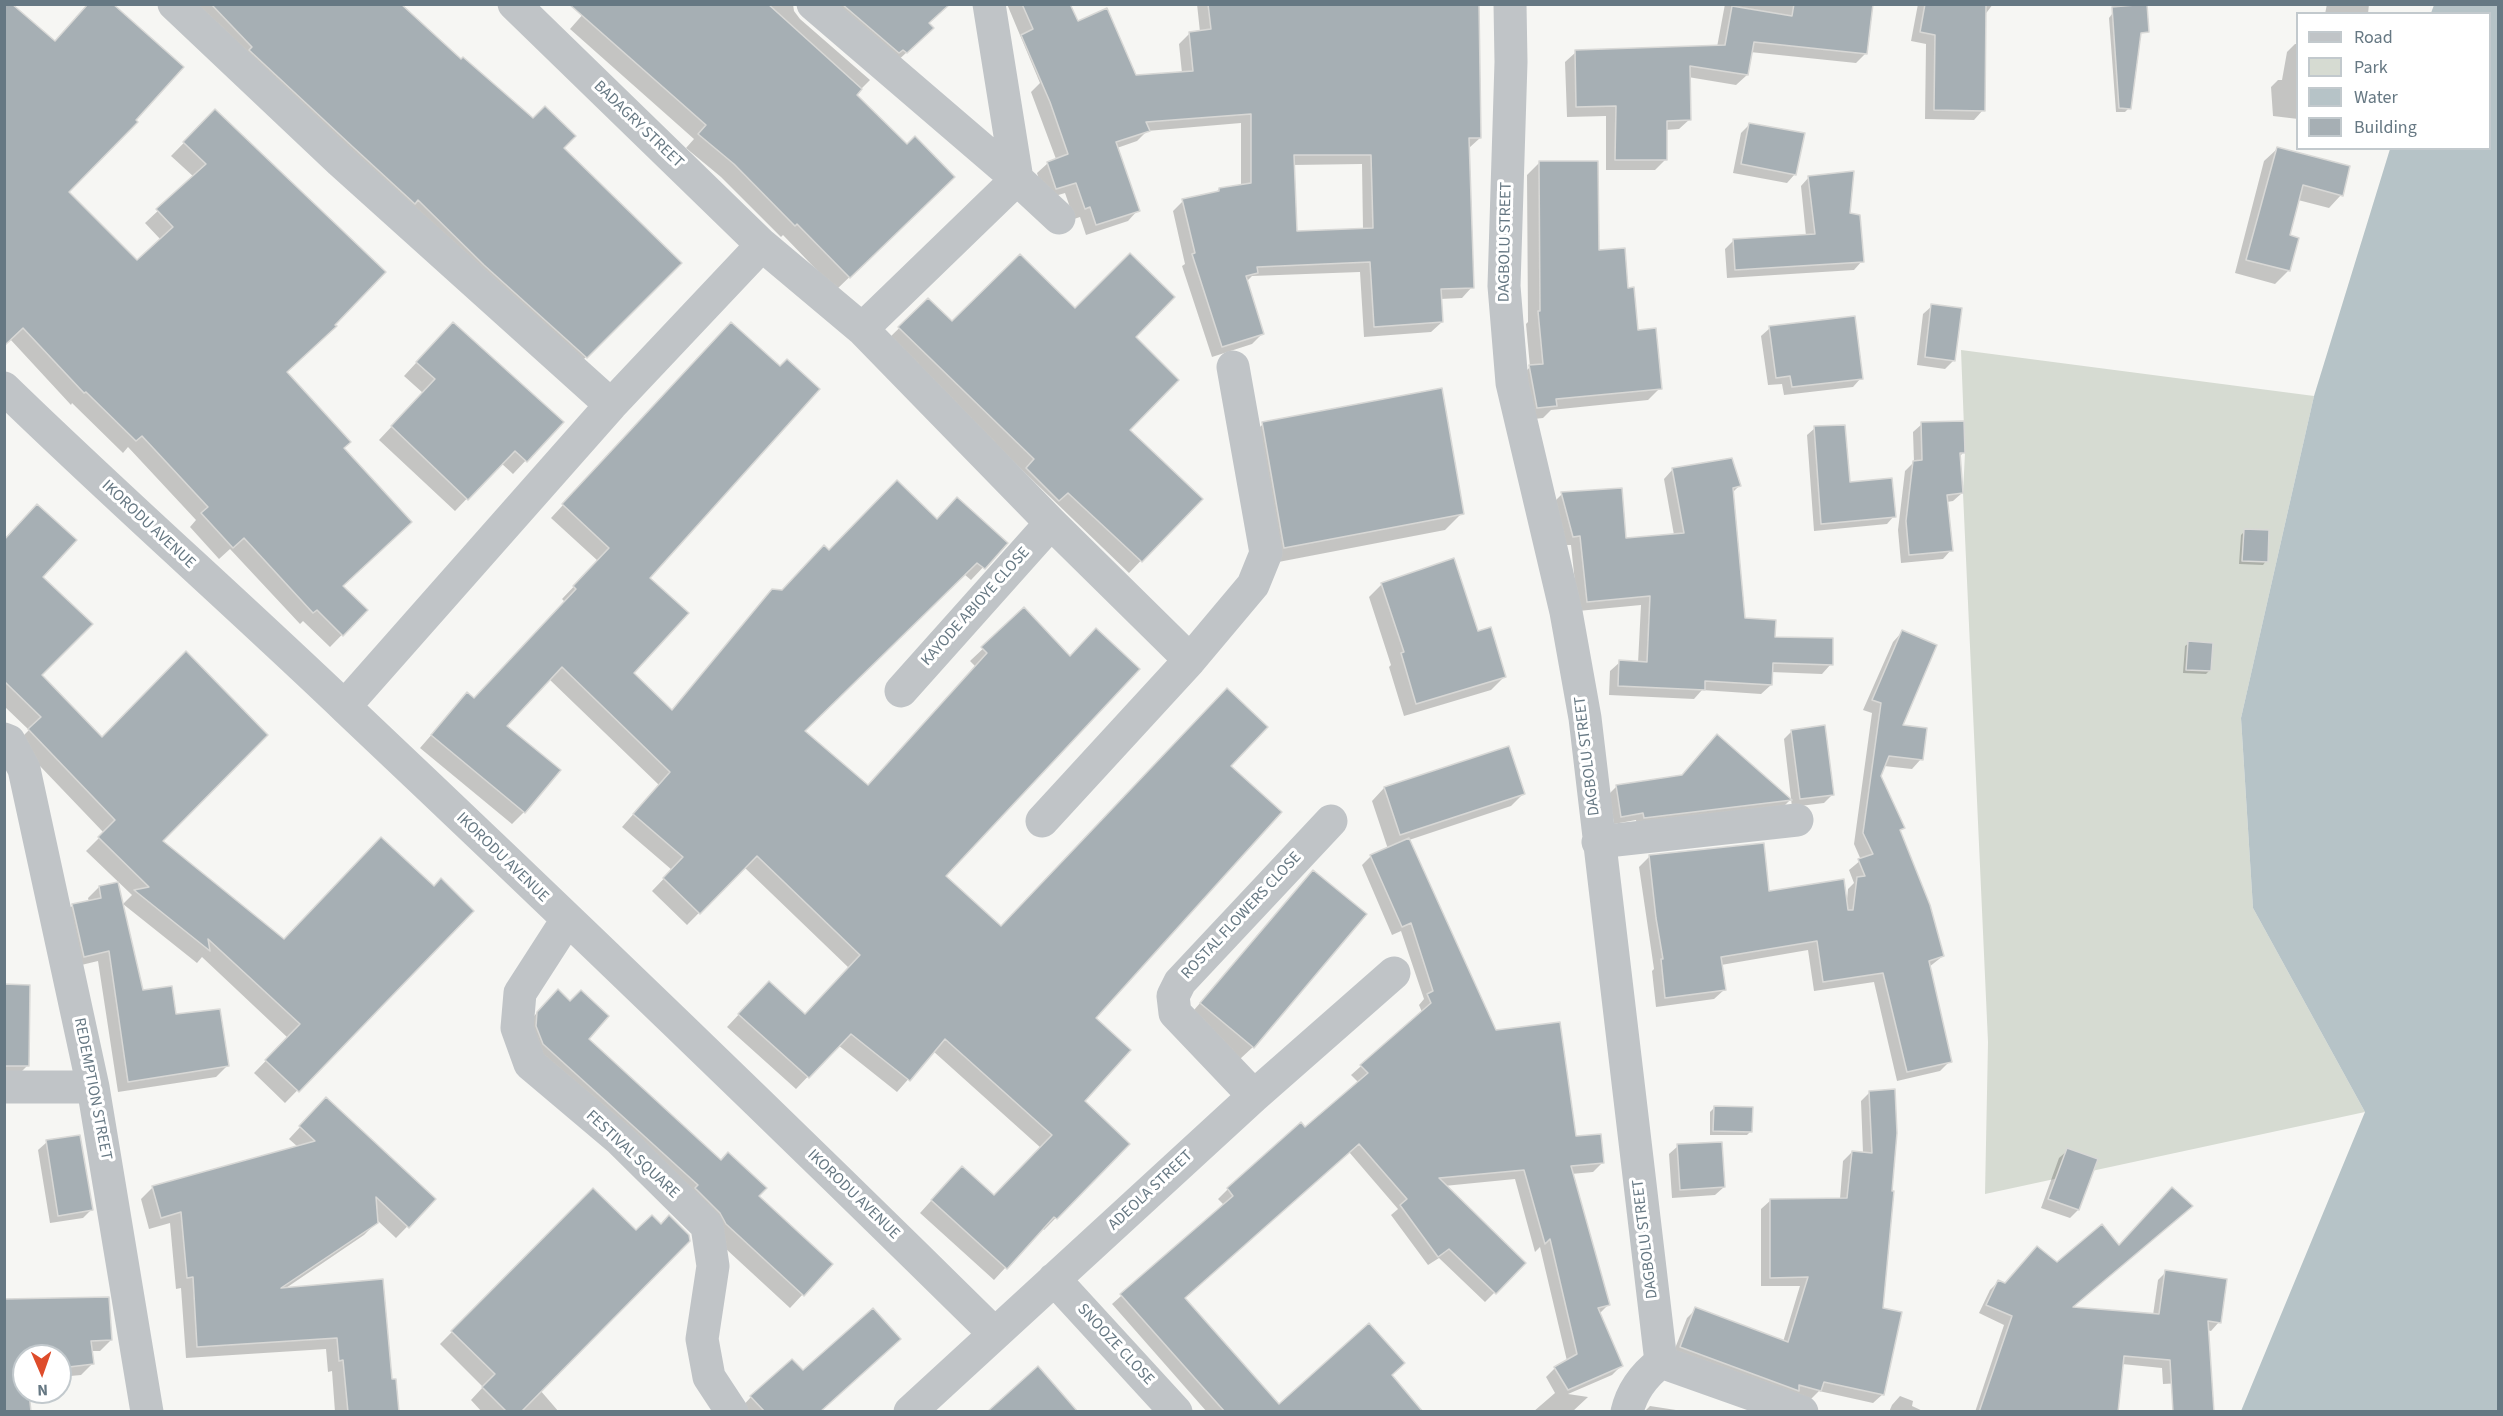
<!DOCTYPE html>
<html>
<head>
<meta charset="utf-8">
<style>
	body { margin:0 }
	#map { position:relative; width:2503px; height:1416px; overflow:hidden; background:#f6f6f3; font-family:"Source Sans 3",sans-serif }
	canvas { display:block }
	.frame { position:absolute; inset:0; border:6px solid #667883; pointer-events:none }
	.legend { position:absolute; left:2296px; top:12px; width:195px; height:138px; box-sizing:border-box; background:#fff; border:2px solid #c2c9cd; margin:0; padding:8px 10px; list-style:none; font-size:18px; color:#667883 }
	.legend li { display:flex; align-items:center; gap:12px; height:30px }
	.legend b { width:30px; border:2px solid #c2c9cd }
	.north { position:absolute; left:12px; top:1344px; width:60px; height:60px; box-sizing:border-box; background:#fff; border:2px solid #c2c9cd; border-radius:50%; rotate:178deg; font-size:16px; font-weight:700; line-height:24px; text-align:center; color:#667883 }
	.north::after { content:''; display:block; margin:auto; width:21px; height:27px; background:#de4c2b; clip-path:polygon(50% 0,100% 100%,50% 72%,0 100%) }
</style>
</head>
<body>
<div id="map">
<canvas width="2503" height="1416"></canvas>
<div class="frame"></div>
<ul class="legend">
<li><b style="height:8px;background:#c0c4c7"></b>Road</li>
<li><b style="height:16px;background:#d6dbd2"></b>Park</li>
<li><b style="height:16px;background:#b6c3c7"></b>Water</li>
<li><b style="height:16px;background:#a6afb4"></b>Building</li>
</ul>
<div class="north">N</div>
</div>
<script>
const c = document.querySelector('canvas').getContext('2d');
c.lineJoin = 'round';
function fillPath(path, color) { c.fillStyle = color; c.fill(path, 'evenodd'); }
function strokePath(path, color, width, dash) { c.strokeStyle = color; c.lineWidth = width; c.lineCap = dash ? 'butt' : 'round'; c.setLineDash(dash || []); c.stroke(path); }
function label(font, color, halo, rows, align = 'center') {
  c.font = font + ' "Source Sans 3",sans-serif'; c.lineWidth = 6; c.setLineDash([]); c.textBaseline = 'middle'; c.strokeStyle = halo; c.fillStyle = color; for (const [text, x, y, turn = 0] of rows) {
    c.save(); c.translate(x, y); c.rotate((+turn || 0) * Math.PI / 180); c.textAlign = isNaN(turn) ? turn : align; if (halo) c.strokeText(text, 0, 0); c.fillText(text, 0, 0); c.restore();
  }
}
fillPath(new Path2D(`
	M1961 350 2314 396 2241 718 2253 908 2365 1112 1985 1194 1988 1042 1963 493 1965 453Z`), '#d6dbd2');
fillPath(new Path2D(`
	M2434 5H2498V1411H2241L2365 1112 2253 908 2241 718 2314 396 2390 149 2490 148V14L2431 13Z`), '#b6c3c7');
fillPath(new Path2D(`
	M186 4H399L562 149 680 263 573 370Z
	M592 4H793L794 11 800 19 870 80 855 95 940 190 836 290 783 235 781 237 721 177 686 148 694 139 570 29Z
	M815 4H923L927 23 920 40 893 65Z
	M1007 4H1068L1077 23 1135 77 1182 73 1179 44 1190 33 1200 32 1197 4H1478L1480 138 1469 148 1472 287 1462 298 1440 299 1442 322 1431 332 1364 337 1360 272 1252 276 1246 282 1262 334 1252 344 1212 357 1182 266 1185 264 1173 211 1183 201 1215 194 1219 189 1241 186V123L1147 131 1137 141 1117 148 1138 210 1128 221 1086 235 1080 217 1074 219 1065 193 1045 199 1037 173 1048 163 1056 159 1031 92 1040 83ZM1362 164 1363 230 1296 233 1293 165Z
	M1725 4H1862L1866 53 1856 63 1750 52 1747 75 1736 85 1688 77 1690 119 1679 129 1665 130 1666 159 1655 170H1606V116L1567 117 1565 62 1576 52 1717 47Z
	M1918 4H1993L1984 16 1983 110 1974 120 1925 119 1926 44 1911 41Z
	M2327 4H2369L2368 14H2325Z
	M2112 14 2142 19 2129 108 2125 112H2116L2109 18Z
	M2295 44H2298V119L2273 116 2271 87 2278 80H2282L2287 52Z
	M215 111 286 373 342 449V586L366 610 330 647 303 621 300 624 230 549 219 559 190 527 196 520 128 447 123 453 72 403 71 405 10 339 66 192 137 262 161 240 145 223 194 177 171 156Z
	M1749 125 1795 174 1787 183 1733 173 1741 133Z
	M2277 149 2341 195 2329 208 2298 200 2288 236 2297 239 2288 271 2275 284 2235 273 2264 161Z
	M1539 163 1597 252 1627 289 1637 332 1660 388 1648 400 1551 410 1543 418 1525 420 1518 379 1530 367 1526 324 1528 322 1527 175Z
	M1809 177 1848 215 1862 261 1854 270 1727 278 1725 249 1734 240 1806 236 1801 186Z
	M928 300 952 324 1075 310 1133 337 1128 430 1200 499 1129 573 887 340Z
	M1932 306 1954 360 1945 369 1917 365 1923 314Z
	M1770 328 1861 378 1853 387 1784 395 1782 384 1768 385 1761 336Z
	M719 336 647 578 632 673 671 711 772 591H782L829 552 937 520 1006 543 971 580 964 574 803 731 867 786 976 667 970 661 1024 610 944 876 1001 928 1229 766 1094 1019 1083 1101 1128 1144 1044 1230 1042 1228 994 1280 920 1213 950 1180 994 1197 1041 1148 933 1051 897 1092 838 1045 796 1089 727 1027 757 995 805 1015 849 968 744 867 687 925 652 891 672 870 622 827 659 785 549 679 505 726 524 812 512 824 420 748 467 694 474 700 565 602 562 599 598 561 551 518Z
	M440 337 562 422 513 474 501 463 455 511 379 440 423 393 404 376Z
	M1263 424 1462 513 1445 530 1268 564 1246 441Z
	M1922 424 1963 453 1959 457 1962 493 1953 501 1947 502 1951 550 1943 559 1901 563 1898 530 1905 471 1914 462 1913 432Z
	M1815 428 1848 484 1894 516 1887 524 1814 531 1807 435Z
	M1673 469 1739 486 1732 493 1743 619 1773 639 1831 664 1822 674 1771 672V685L1761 694 1702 690 1694 699 1609 695 1610 671 1620 662 1638 663 1641 605 1578 611 1571 545H1564L1553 503 1562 494 1625 539 1674 535 1664 479Z
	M2245 531 2266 561 2263 565 2239 564 2241 535Z
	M4 540 41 577 40 675 161 841 284 941 433 888 472 911 285 1103 254 1073 288 1038 202 957 197 963 123 904 132 895 86 851 104 833 17 742 29 730 4 706Z
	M1382 584 1477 633 1504 677 1491 690 1404 716 1389 667 1391 665 1369 597Z
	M1902 632 1901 726 1921 759 1912 769 1884 766 1879 776 1903 828 1899 831 1943 956 1929 967 1950 1061 1940 1071 1897 1081 1874 982 1814 991 1808 950 1721 965 1724 990 1714 999 1656 1007 1652 971 1654 969 1639 867 1649 857 1768 893 1847 900 1848 889 1854 883 1849 870 1861 860 1854 844 1872 713 1863 710 1893 642Z
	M2189 643 2210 670 2206 674 2183 673 2185 646Z
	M1792 731 1832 795 1824 803 1792 807 1784 739Z
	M1508 748 1523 794 1511 806 1409 840 1495 1031 1574 1138 1602 1163 1593 1172 1571 1174 1608 1305 1599 1314 1621 1366 1612 1375 1568 1394 1588 1397 1572 1412H1533L1555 1393 1546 1377 1555 1368 1567 1361 1540 1247 1535 1252 1515 1179 1444 1186 1524 1263 1485 1302 1439 1258 1428 1265 1391 1215 1398 1209 1349 1152 1184 1299 1279 1406 1390 1375 1421 1412H1207L1112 1304 1224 1205 1218 1199 1228 1189 1301 1124 1305 1129 1359 1083 1351 1075 1422 1012 1419 1005 1424 999 1401 931 1392 935 1362 865 1371 856 1388 849 1372 801 1384 788Z
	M1617 786 1790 800 1783 807 1637 825 1636 820 1614 824 1609 794Z
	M1313 872 1253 1047 1240 1059 1188 1017Z
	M99 887 142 992 227 1066 216 1077 118 1092 98 961 73 967 62 916 73 905 89 902 88 898Z
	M4 986 28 1065 16 1077H4Z
	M545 1004 831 1264 790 1308 713 1237 530 1057 525 1026Z
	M1870 1092 1881 1309 1883 1394 1873 1403 1819 1391 1811 1399 1672 1356 1687 1318 1696 1309 1783 1342 1800 1286H1761V1209L1771 1200 1840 1199 1843 1161 1852 1152 1863 1153 1861 1101Z
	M326 1099 434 1199 396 1238 378 1221 364 1235 283 1290 391 1381 397 1412H335L332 1371 328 1372 326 1349 186 1358 181 1288 176 1289 170 1223 149 1229 141 1199 153 1187 298 1147 289 1139Z
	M1714 1108 1751 1131 1747 1135H1710V1112Z
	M47 1142 91 1210 83 1218 50 1223 38 1150Z
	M1678 1146 1724 1187 1715 1195 1672 1198 1669 1154Z
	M2068 1150 2078 1210 2070 1218 2041 1208 2059 1158Z
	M593 1190 540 1390 559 1412H482L471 1400 483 1387 440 1344Z
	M2166 1272 2219 1322 2211 1331 2207 1330 2202 1382 2163 1384 2162 1368 2122 1364 2117 1411 2122 1412H1975L2004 1325 1979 1313 1990 1290 1998 1282 2071 1308 2153 1315 2158 1280Z
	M4 1300 111 1340 100 1351H91L92 1364 81 1375 60 1377V1356H24V1392H28L4 1412Z
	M1900 1396 1913 1401 1912 1406 1925 1412H1889L1892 1405Z
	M751 1397 819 1412H740L739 1410Z
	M1650 1406 1689 1412H1644Z`), '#0003');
const building = new Path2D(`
	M4 4H12L55 41 88 4H113L184 67 136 120 138 122 69 192 137 260 173 227 156 209 206 164 183 142 215 109 386 272 335 325 337 326 287 372 351 442 344 448 412 522 343 586 368 610 343 636 317 610 313 613 244 538 233 548 201 513 208 507 142 436 136 441 86 392 84 393 23 328 4 346Z
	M211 4H401L461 59 463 57 533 118 545 106 576 136 564 148 682 263 587 358 484 265 418 200 415 204 353 147 249 50 252 47Z
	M569 4H768L862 89 857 95 907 144 915 136 955 177 850 278 797 224 795 226 734 164 698 134 706 125Z
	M842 4H950L929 23 934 28 907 53 903 50 899 53Z
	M1022 4H1070L1078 21 1107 8 1136 75 1193 71 1189 32 1211 29 1208 4H1479L1481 138H1469L1474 288 1441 289 1443 322 1374 327 1370 262 1257 267 1258 273 1246 276 1264 334 1222 347 1192 254 1195 253 1182 199 1219 191V188L1251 183V114L1146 122 1150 131 1116 142 1140 211 1096 225 1090 207 1085 209 1076 183 1056 189 1047 162 1068 154 1050 102 1021 35 1033 29ZM1294 155H1371L1373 228 1297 231Z
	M1794 4H1873L1867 54 1754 42 1748 75 1690 66 1691 120 1667 121V160H1615L1616 106 1576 107 1575 50 1725 45 1732 6 1792 16Z
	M1925 4H1986L1985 111 1934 110 1935 35 1920 32Z
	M2147 4 2149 32 2141 33 2131 109 2119 108 2112 7Z
	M1749 123 1805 133 1796 175 1741 164Z
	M2277 147 2350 166 2343 196 2303 185 2290 235 2299 238 2290 271 2246 260Z
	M1539 161H1598L1599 250 1625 248 1628 288 1634 287 1638 330 1656 328 1662 389 1556 399 1557 406 1537 408 1529 365 1543 364 1538 311H1540Z
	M1854 171 1850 213 1860 215 1864 262 1735 270 1733 239 1815 234 1808 176Z
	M1130 253 1175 297 1136 337 1179 380 1130 430 1203 499 1142 562 1068 493 1059 501 1026 468 1034 459 898 327 928 298 952 321 1020 254 1075 308Z
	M1931 304 1962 308 1955 361 1925 357Z
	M1855 316 1863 379 1792 387 1790 376 1776 378 1769 326Z
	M453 322 564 422 527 462 515 451 468 500 391 426 435 379 416 362Z
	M731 322 780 366 787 359 820 389 650 578 689 613 634 673 672 710 772 589 782 590 824 545 829 550 897 480 937 519 957 497 1008 543 985 569 977 563 805 731 868 785 987 653 981 647 1024 607 1070 656 1096 628 1140 669 946 876 1001 926 1227 688 1268 727 1231 766 1282 812 1096 1018 1131 1050 1085 1101 1130 1144 1057 1219 1054 1217 1007 1269 931 1200 962 1166 994 1195 1052 1135 945 1039 910 1081 851 1034 809 1078 738 1014 769 981 805 1014 860 955 757 856 700 914 663 878 683 857 633 814 670 772 562 667 507 726 561 770 525 813 431 735 467 692 474 698 576 589 573 586 609 548 562 504Z
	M1442 388 1464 514 1284 548 1262 422Z
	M1964 421 1965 453H1960L1963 493 1947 495 1953 551 1909 555 1906 521 1913 461 1922 460 1921 422Z
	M1845 425 1850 482 1892 478 1896 517 1821 524 1814 426Z
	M1732 458 1741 486 1733 488 1745 618 1776 620 1775 637 1833 638V665L1773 663 1772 685 1705 681V690L1618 686 1619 660 1647 662 1650 596 1587 602 1580 536 1573 537 1561 492 1622 488 1626 538 1684 533 1672 468Z
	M37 504 77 540 43 577 93 624 42 675 102 737 186 651 268 735 163 841 284 939 381 837 434 886 441 878 474 911 299 1092 265 1060 300 1024 208 939 210 951 134 890 149 887 98 837 115 820 28 729 41 717 4 681V540Z
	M2244 529 2269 530 2268 562 2242 561Z
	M1454 558 1478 631 1491 627 1506 677 1416 704 1401 653 1404 652 1381 583Z
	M1902 630 1937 645 1903 725 1927 728 1923 760 1889 756 1881 776 1905 828 1900 830 1930 905 1944 956 1929 961 1952 1062 1907 1072 1883 973 1823 982 1817 941 1721 957 1726 990 1665 998 1661 959H1663L1656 918 1649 855 1764 843 1769 891 1844 879 1848 910H1853L1857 877 1865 876 1858 859 1873 854 1863 833 1881 703 1872 700Z
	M2188 641 2213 643 2211 671 2186 670Z
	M1825 725 1834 795 1800 799 1791 730Z
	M1717 734 1792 800 1644 818 1643 813 1621 817 1616 785 1682 775Z
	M1509 746 1525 794 1400 835 1384 787Z
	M1409 838 1496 1030 1560 1022 1576 1136 1601 1134 1604 1163 1571 1166 1610 1305 1598 1308 1623 1366 1568 1390 1554 1367 1577 1354 1550 1239 1545 1244 1524 1170 1439 1178 1526 1263 1496 1294 1449 1249 1438 1257 1400 1205 1407 1199 1359 1144 1185 1298 1279 1404 1369 1323 1405 1363 1392 1375 1423 1412H1225L1120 1294 1233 1196 1227 1188 1301 1122 1305 1127 1368 1073 1360 1065 1431 1003 1427 994 1433 991 1411 923 1402 927 1370 855Z
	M1313 870 1367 914 1254 1048 1200 1003Z
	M118 882 143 990 172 986 176 1014 220 1009 229 1066 128 1082 109 951 84 957 72 904 101 898 99 886Z
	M4 984 30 985 29 1066H4Z
	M558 989 570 1001 581 990 609 1016 589 1039 721 1160 728 1152 767 1188 759 1196 833 1264 804 1296 726 1224 720 1213 695 1188 698 1185 543 1044 536 1026 537 1012Z
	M1895 1089 1897 1133 1892 1191H1894L1883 1308 1902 1312 1884 1395 1824 1382 1821 1391 1799 1385V1391L1680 1347 1695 1307 1788 1342 1808 1277 1770 1278V1199L1847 1198 1852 1151 1872 1153 1869 1091Z
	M326 1097 436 1199 409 1228 376 1197 378 1223 281 1288 383 1279 392 1379H396L399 1412H348L343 1360 339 1361 337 1338 197 1347 193 1277 187 1278 181 1212 161 1218 152 1186 315 1141 299 1126Z
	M1714 1106 1753 1107 1752 1132 1713 1131Z
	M80 1135 93 1210 58 1216 46 1140Z
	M1722 1142 1725 1187 1680 1190 1677 1144Z
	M2067 1148 2098 1159 2079 1210 2048 1199Z
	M2172 1187 2193 1206 2073 1307 2159 1314 2165 1270 2227 1279 2221 1323 2208 1321 2214 1412H2173L2170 1360 2124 1356 2118 1412H1979L2012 1316 1986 1305 1998 1280 2005 1283 2037 1246 2057 1262 2102 1224 2119 1245Z
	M593 1188 636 1230 652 1215 661 1224 669 1215 689 1235 690 1241 521 1412H507L482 1387 495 1374 451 1331Z
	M109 1297 112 1340 91 1341 94 1364 60 1368V1356H24V1392H29L31 1412H4V1299Z
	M873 1308 901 1339 820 1412H765L750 1396 792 1359 803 1370Z
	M1038 1366 1078 1412H987Z`);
fillPath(building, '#a6afb4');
strokePath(building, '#d8d8d6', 1.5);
strokePath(new Path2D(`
	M174 4 340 161 611 405
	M514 4 762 245 862 329 1051 523 1190 660
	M813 4 1017 179 1059 218
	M1510 4 1511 62 1504 286 1512 383 1566 612 1585 718 1661 1362
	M862 329 1017 179 989 4
	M4 388C116 497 233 600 346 708 564 914 781 1123 995 1334
	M901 691 1051 523
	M345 706 611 405 762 245
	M4 739 9 741 24 769 93 1087 147 1412
	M1042 821 1190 660 1253 585 1266 553 1233 367
	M1598 842 1797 820
	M567 920 520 993 517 1028 530 1064 620 1140 707 1226 713 1266 702 1339 709 1377 732 1412
	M4 1087H93
	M1254 1096 1175 1013 1173 996 1180 982 1331 821
	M1054 1279 1176 1412
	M1661 1362 1802 1412
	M910 1412 1254 1096 1394 973
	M1627 1412C1632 1390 1644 1375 1661 1362`), '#c0c4c7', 33);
label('16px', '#667883', '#fff', [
	["BADAGRY STREET",638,125,44],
	["DAGBOLU STREET",1506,242,-89],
	["IKORODU AVENUE",148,525,43],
	["KAYODE ABIOYE CLOSE",976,607,-48],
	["DAGBOLU STREET",1588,756,-97],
	["IKORODU AVENUE",502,858,44],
	["ROSTAL FLOWERS CLOSE",1242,916,-47],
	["REDEMPTION STREET",92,1089,79],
	["FESTIVAL SQUARE",632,1155,43],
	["ADEOLA STREET",1151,1191,-43],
	["IKORODU AVENUE",853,1195,44],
	["DAGBOLU STREET",1646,1239,-97],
	["SNOOZE CLOSE",1115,1345,47]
]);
</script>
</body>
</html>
